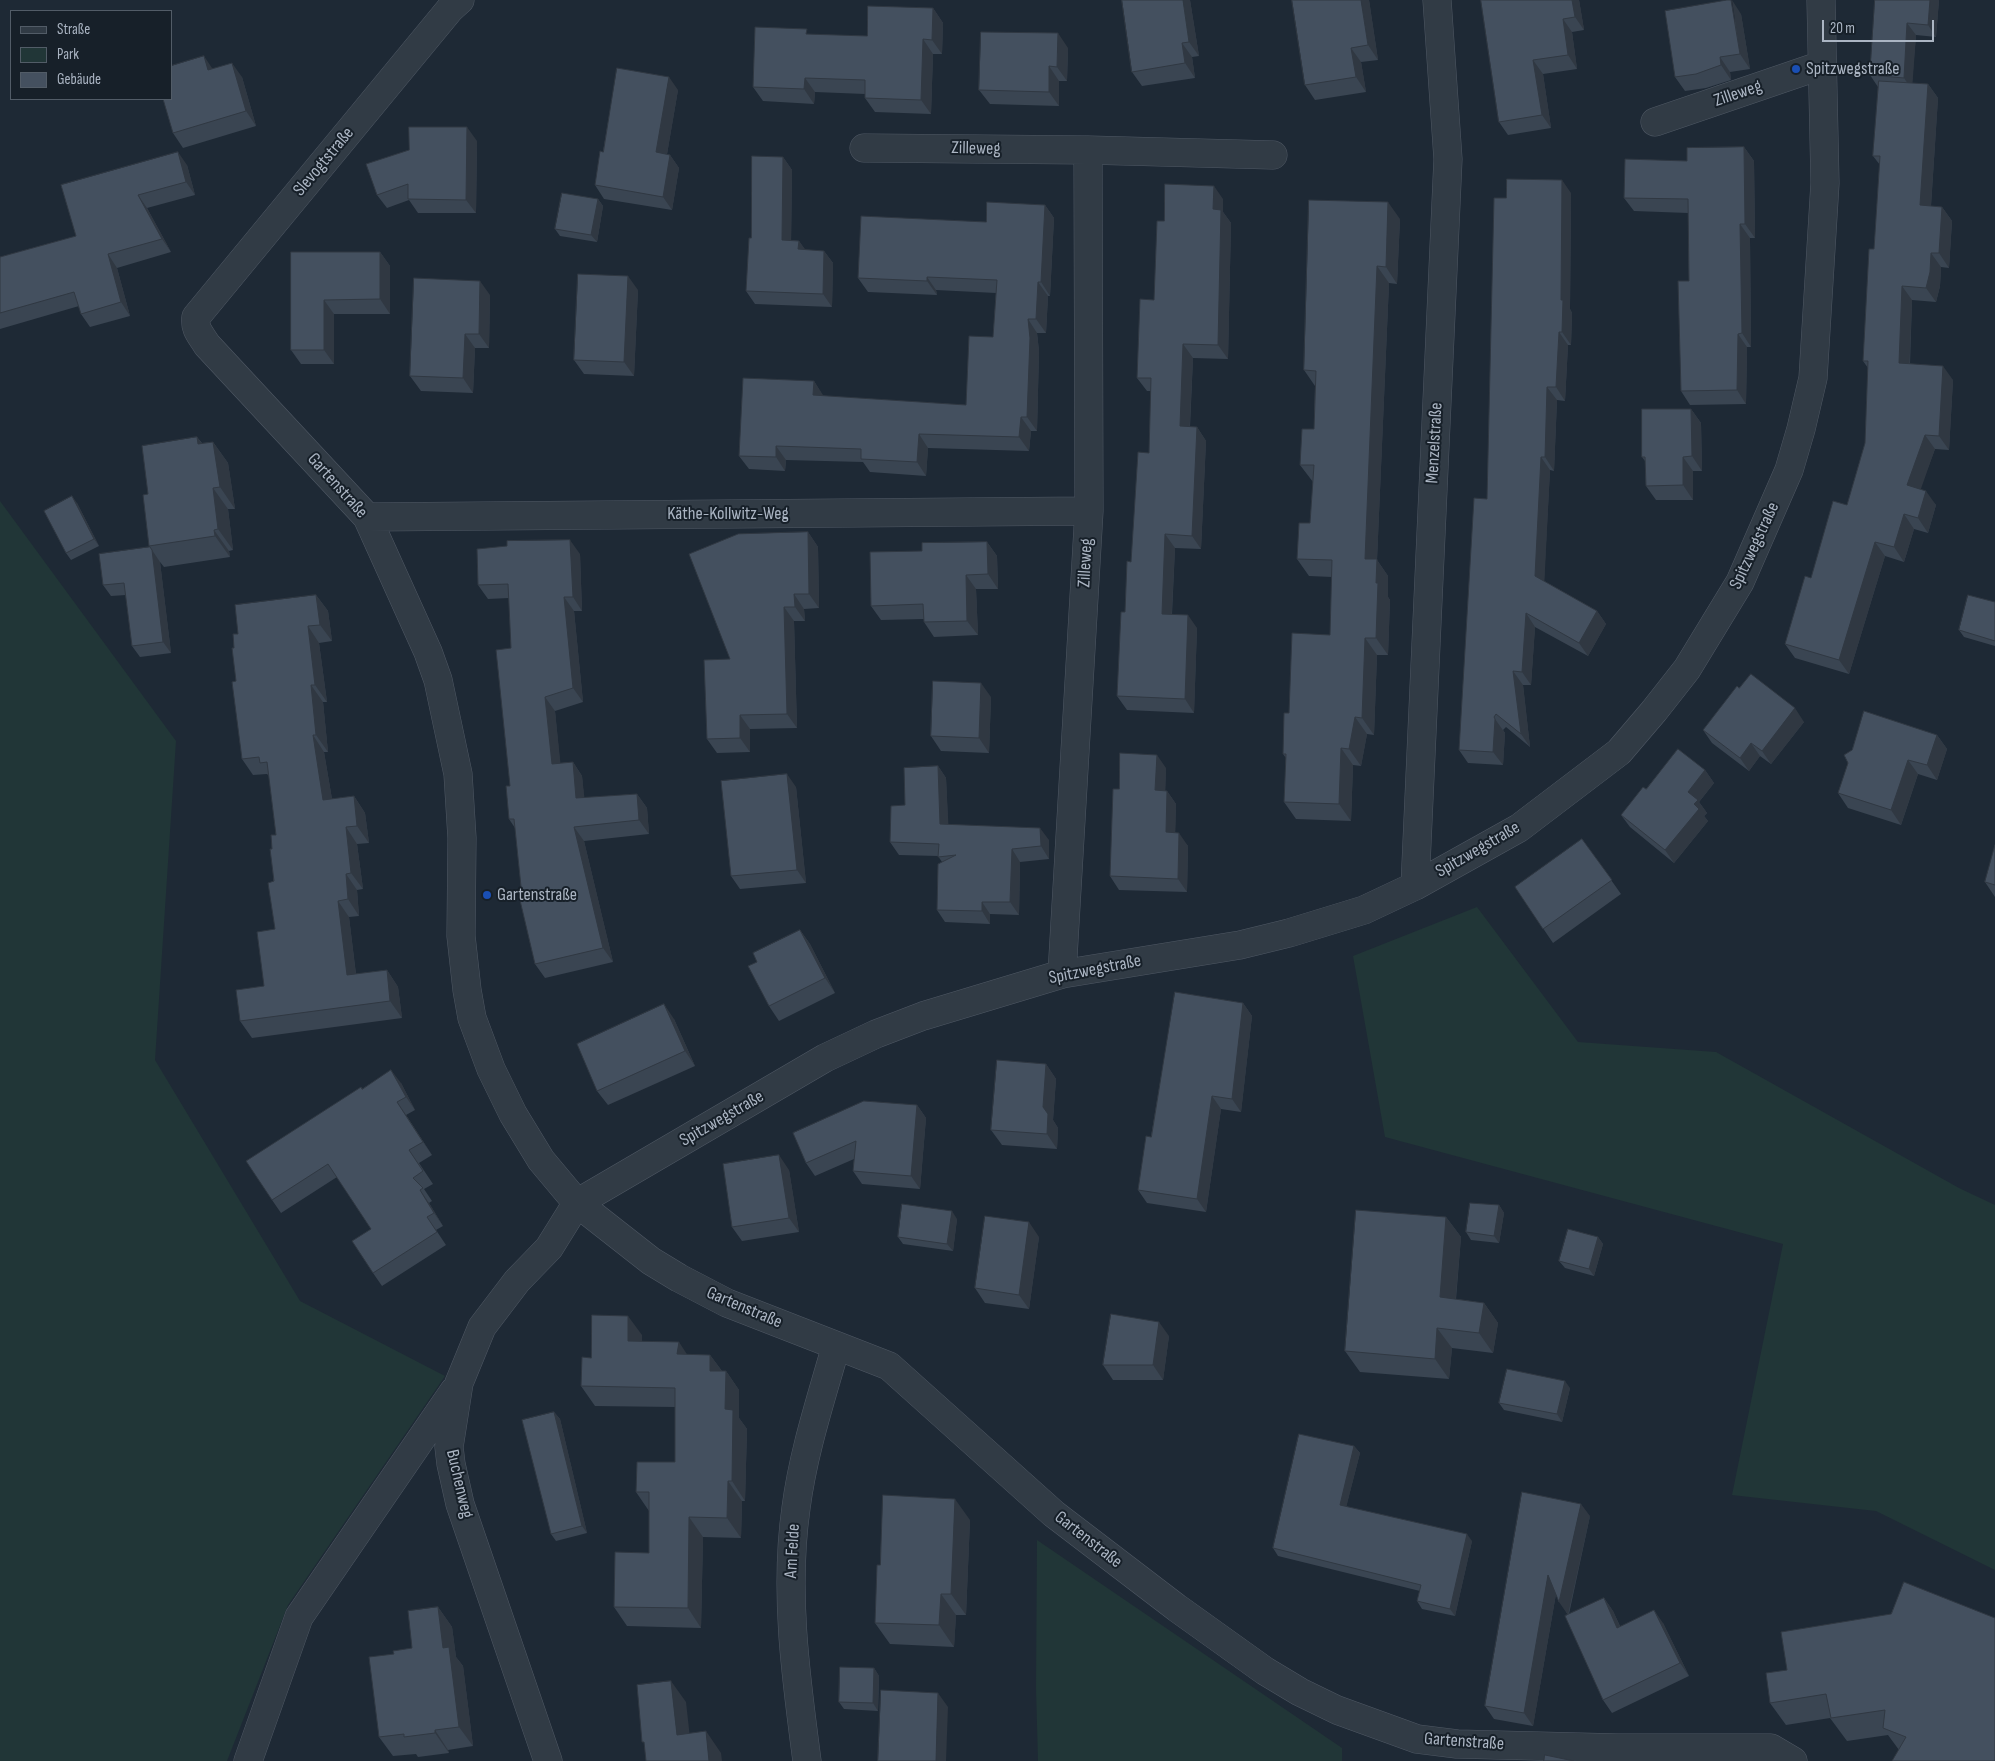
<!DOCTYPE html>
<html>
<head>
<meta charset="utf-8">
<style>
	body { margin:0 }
	#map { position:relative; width:1995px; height:1761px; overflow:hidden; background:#1e2935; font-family:"Sofia Sans Condensed",sans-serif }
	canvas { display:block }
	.legend { position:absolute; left:10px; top:10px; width:162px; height:90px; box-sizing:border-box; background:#172029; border:1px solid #525c67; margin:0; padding:6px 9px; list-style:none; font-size:15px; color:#abb5c3 }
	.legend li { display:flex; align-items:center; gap:10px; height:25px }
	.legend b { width:25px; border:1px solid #525c67 }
	.scale { position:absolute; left:1822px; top:20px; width:112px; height:22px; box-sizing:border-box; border:2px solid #abb5c3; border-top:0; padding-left:6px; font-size:15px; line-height:18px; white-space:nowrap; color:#abb5c3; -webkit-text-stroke:4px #172029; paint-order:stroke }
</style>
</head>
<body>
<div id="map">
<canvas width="1995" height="1761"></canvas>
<ul class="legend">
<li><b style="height:6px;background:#313b45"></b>Straße</li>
<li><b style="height:14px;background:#213637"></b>Park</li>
<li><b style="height:14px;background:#44505f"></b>Gebäude</li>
</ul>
<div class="scale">20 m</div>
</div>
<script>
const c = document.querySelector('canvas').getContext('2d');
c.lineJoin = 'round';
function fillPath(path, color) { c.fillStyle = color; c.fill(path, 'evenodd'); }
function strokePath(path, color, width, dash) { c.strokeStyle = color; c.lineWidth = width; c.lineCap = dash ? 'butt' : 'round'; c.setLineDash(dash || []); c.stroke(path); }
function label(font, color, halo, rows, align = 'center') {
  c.font = font + ' "Sofia Sans Condensed",sans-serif'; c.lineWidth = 4; c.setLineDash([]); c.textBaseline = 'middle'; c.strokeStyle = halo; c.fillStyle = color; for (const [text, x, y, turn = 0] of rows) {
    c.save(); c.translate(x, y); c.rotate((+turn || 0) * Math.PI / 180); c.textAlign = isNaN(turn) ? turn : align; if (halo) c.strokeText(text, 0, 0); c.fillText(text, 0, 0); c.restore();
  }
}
fillPath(new Path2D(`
	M0 501 176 741 155 1060 300 1301 445 1376 288 1605 227 1761H0Z
	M1477 907 1578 1042 1716 1052 1959 1188 1995 1205V1570L1876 1511 1732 1495 1783 1244 1385 1137 1353 956Z
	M1037 1540 1342 1748V1761H1038L1036 1688Z`), '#213637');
const street = new Path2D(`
	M460 0 450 9 196 317C194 329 201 335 207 345L367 517 428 652 438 680 458 774 462 838 461 936 467 990 472 1018 491 1069 513 1114 541 1160 577 1203 651 1261 679 1278 727 1303 889 1366 1054 1514 1177 1608 1265 1671 1300 1692 1337 1710 1417 1739 1457 1744 1618 1748H1771L1793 1761
	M1655 122 1822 65
	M864 148 1088 150 1089 511 1062 974
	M1088 150 1273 155
	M367 517 1089 511
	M1415 886 1448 159 1437 0
	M248 1761 299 1617 454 1391
	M548 1761 460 1504 451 1464 449 1447 459 1383 482 1327 517 1281 549 1248 577 1203 825 1058 876 1034 923 1016 1062 974 1240 945 1289 933 1364 910 1415 886 1519 828 1619 752 1654 711 1687 669 1740 582 1789 470 1801 429 1813 378 1825 183 1821 0
	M807 1761C796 1678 784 1592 796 1508 803 1453 821 1399 836 1346`);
strokePath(street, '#4f5864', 29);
strokePath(street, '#313b45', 28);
fillPath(new Path2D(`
	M1190 0 1199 56 1192 57 1195 78 1142 86 1132 72Z
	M1369 0 1378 60 1361 62 1366 92 1315 100 1305 85Z
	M1481 0H1579L1584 30 1572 32 1577 69 1543 74 1551 128 1508 135 1499 122Z
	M1875 0H1939L1936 37 1916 35 1912 83 1928 84 1938 98 1931 206 1942 207 1952 221 1949 268 1941 267 1940 286 1936 302 1912 300 1910 364 1953 380 1949 450 1935 449 1920 489 1936 505 1928 533 1914 529 1904 562 1885 556 1849 674 1795 658 1785 644 1811 578 1847 505 1865 443 1868 368 1863 361 1874 249 1880 165 1873 156 1878 87 1870 75Z
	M933 8 943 23 942 54H933L931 114 875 112 865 98V94L815 92 814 104 763 101 753 87 810 35 867 36Z
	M1741 14 1750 69 1730 72 1731 80 1706 88 1685 91 1675 77Z
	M1068 48 1067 81H1059V106L990 104 979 90Z
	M213 68 242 77 256 126 183 148 173 133Z
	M678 90 667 154 670 155 679 168 672 210 604 199 595 185 603 152Z
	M477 141 476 213H418L409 200 387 208 377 195Z
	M1744 147 1754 161 1755 238H1750L1751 347H1747L1746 404 1690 405 1681 391 1689 281 1688 213 1634 211 1624 198 1687 161Z
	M783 157 792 170 791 240 799 241 805 250 824 251 833 263 832 307 755 304 746 291 751 238Z
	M187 165 195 195 147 208 171 252 117 268 130 316 90 327 81 314 79 306 0 329V257L76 236 61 185Z
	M1571 193 1570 309 1572 313 1571 345H1568L1565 401 1557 400 1554 471 1550 470 1544 581 1597 611 1606 624 1588 656 1535 627 1531 685H1523L1530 747 1506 727 1503 730 1505 733 1503 765 1468 763 1459 750 1487 499 1506 198Z
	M598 199 603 206 597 242 560 236 555 229Z
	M1223 199V212L1231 223 1228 359 1193 358 1190 427H1197L1206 441 1201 549 1175 548 1172 614 1197 628 1194 713 1127 710 1117 696 1125 612 1131 562 1149 453 1151 391H1147L1137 378 1154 300 1164 221Z
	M1045 205 1054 218 1050 296H1048L1046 333H1037L1039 351 1037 431H1031L1029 451 928 448 926 476 870 472 863 462 786 460 785 471 749 469 739 456 814 381 823 396 966 405 993 337 996 293 936 290 937 295 868 292 858 278 986 222Z
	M1400 219 1397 284 1389 283 1377 560 1388 576V597L1390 600 1388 655H1377L1374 735 1367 734 1361 766 1353 765 1351 821 1296 819 1284 802 1286 758 1283 754 1289 713 1330 635 1332 577 1309 576 1297 559 1310 523 1313 482 1300 465 1314 429 1315 386 1304 370Z
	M291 252H380L390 266V314H334V364H301L291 350Z
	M638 290 634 376 584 374 574 360Z
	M490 295 489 348H475L473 393 421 391 410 376Z
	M1691 409 1701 423 1702 471H1693V500H1656L1646 486 1645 461 1642 457Z
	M197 437 202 443 213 442 228 463 235 509H228L233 550 229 551 230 557 164 567 160 562 171 653 140 657 132 646 126 595 111 596 103 585 150 547 149 546 148 494Z
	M77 503 99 546 71 560 66 553Z
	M808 532 818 547 819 608 804 609 805 621H794L797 728 750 729V752L717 753 707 739Z
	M987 542 997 556 998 589H976L978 635 934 637 924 622V619L881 620 871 606 922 551Z
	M580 554 582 611H574L583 702 555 711 560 763 573 762 582 776 584 798 637 794 647 808 649 834 584 841 613 962 545 978 535 964 522 896 515 828 509 819 510 786 511 648 509 598 488 599 478 585Z
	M316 595 328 611 332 641 319 643 327 702H323L328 752H324L332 799 354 796 365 813 369 843 357 844 363 889 357 890 359 916 349 917 356 974 387 970 398 987 402 1018 252 1038 240 1021 264 986 275 929 272 849 276 835 269 776 267 774 253 775 242 759 236 681 234 648 238 634Z
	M1995 602V646L1964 637 1959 630Z
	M991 697 989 753 941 751 931 736Z
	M1804 722 1771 764 1760 756 1749 771 1712 743 1703 730Z
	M1937 735 1947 749 1937 780 1918 774 1901 825 1848 808 1838 793 1848 763Z
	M938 766 946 778 948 824 1049 840V859L1020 862 1019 915 990 914V924L945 922 937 910 942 862 938 856 899 855 890 842 905 805Z
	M1166 768 1165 791H1167L1176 804 1175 832 1188 846 1187 892 1119 890 1110 876 1119 789Z
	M1705 770 1714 783 1699 802 1707 813 1704 816 1708 821 1674 863 1630 827 1621 815 1646 789Z
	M796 787 806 883 740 889 731 876Z
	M1582 839 1621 894 1553 943 1515 887Z
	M1995 845V897L1985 882Z
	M800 930 810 944 835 993 779 1021 769 1006 757 962Z
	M1243 1003 1252 1016 1241 1112 1221 1109 1206 1212 1147 1203 1138 1190 1151 1137Z
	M674 1019 695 1066 608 1105 597 1091Z
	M1046 1064 1056 1079 1053 1120 1058 1128 1057 1149 1002 1145 991 1130Z
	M401 1083 415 1110 406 1115 432 1155 419 1163 433 1184 424 1189 432 1201 429 1203 443 1226 436 1230 446 1245 382 1286 373 1273 371 1229 337 1177 281 1213 272 1200 362 1089Z
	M917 1105 926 1118 920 1189 862 1184 853 1171 854 1159 815 1176 806 1163Z
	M789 1170 799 1232 742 1241 732 1227Z
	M1499 1205 1504 1213 1499 1243 1471 1240 1466 1232Z
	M1446 1217 1461 1237 1456 1299 1484 1303 1498 1323 1493 1353 1452 1348 1449 1379 1360 1372 1345 1351Z
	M957 1219 953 1251 903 1244 898 1237Z
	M1039 1237 1029 1309 985 1303 975 1288Z
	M1598 1237 1603 1244 1594 1276 1565 1268 1559 1261Z
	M642 1335V1342L687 1355H710L722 1371H726L739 1390V1418L747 1429 745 1501H742L741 1538 703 1537 701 1628 627 1626 614 1607 649 1553V1511L636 1492 675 1462V1407L595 1406 581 1386 591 1358Z
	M1169 1336 1163 1380H1113L1103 1365Z
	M1570 1388 1562 1422 1504 1410 1499 1403Z
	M554 1412 560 1419 587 1533 556 1541 551 1534Z
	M1354 1446 1360 1453 1346 1507 1472 1541 1455 1616 1422 1609 1417 1601 1420 1591 1278 1556 1273 1548Z
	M1590 1516 1569 1614 1604 1598 1613 1611 1620 1626 1663 1623 1689 1676 1612 1713 1603 1700 1568 1615 1556 1594 1533 1726 1494 1719 1485 1706Z
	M970 1520 966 1615H956L954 1647 890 1644 875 1623 880 1565Z
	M438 1607 452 1627 456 1657 463 1666 473 1746 448 1750 449 1753 418 1757 416 1754 393 1756 379 1737 394 1654 412 1648Z
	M1995 1618 1899 1750 1888 1735 1847 1741 1830 1718 1786 1725 1770 1703 1787 1670Z
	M874 1668 879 1676 878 1711 844 1709 839 1702Z`), '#3a4552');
fillPath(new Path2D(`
	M1183 0H1190L1199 56 1189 42Z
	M1361 0H1369L1378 60 1368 45Z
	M1572 0H1579L1584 30 1575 17Z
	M1732 0 1741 14 1750 69 1740 54Z
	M1930 0H1939L1936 37 1928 25Z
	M933 8 943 23 942 54 932 40Z
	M1563 19 1572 32 1577 69 1568 55Z
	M1907 23 1916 35 1912 90 1904 78Z
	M1058 33 1068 48 1067 81 1057 67Z
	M923 39 933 54 931 114 921 100Z
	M1182 43 1192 57 1195 78 1185 63Z
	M1351 48 1361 62 1366 92 1356 77Z
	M204 56 214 71 208 70Z
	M1720 57 1730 72 1731 80 1721 65Z
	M1533 60 1543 74 1551 128 1542 115Z
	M232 63 242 77 256 126 246 111Z
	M1049 66 1059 81V106L1049 92Z
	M669 77 678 90 665 166 656 152Z
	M805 78 815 92 814 104 804 89Z
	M1928 84 1938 98 1930 220 1920 205Z
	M467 127 477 141 476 213 466 200Z
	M1744 147 1754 161 1755 238 1745 224Z
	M178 152 187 165 195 195 186 182Z
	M670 155 679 168 672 210 663 197Z
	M783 157 792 170 791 253 782 240Z
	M1562 180 1571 193 1570 309 1572 313 1571 345 1562 332 1561 300Z
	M1214 186 1223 199V212L1231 223 1228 359 1218 345 1213 209Z
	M138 195 147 208 171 252 162 239Z
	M598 199 603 206 597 242 591 235Z
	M1388 202 1400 219 1397 284 1386 267Z
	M1045 205 1054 218 1050 296 1041 282Z
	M1942 207 1952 221 1949 268 1939 253Z
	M1740 224 1750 238 1751 347 1742 333Z
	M799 241 808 253 798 249Z
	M824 251 833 263 832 307 823 294Z
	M380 252 390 266V314L380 299Z
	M1931 253 1941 267 1940 286 1936 302 1926 288Z
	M108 254 117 268 130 316 121 302Z
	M1377 266 1389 283 1377 560 1388 576V597L1390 600 1388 655 1376 638V583L1365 559Z
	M628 276 638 290 634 376 624 362Z
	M927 277 936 290 937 295 927 281Z
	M480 281 490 295 489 348 479 334Z
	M1038 282 1048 296 1046 333 1036 319Z
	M1902 286 1912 300 1909 377 1899 363Z
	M324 300 334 314V364L324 350Z
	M1028 319 1037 333 1039 351 1037 431 1027 417Z
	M1559 332 1568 345 1565 401 1556 387Z
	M465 334 475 348 473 393 463 378Z
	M1738 334 1747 347 1746 404 1737 390Z
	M1183 344 1193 358 1189 440 1180 426Z
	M1943 366 1953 380 1949 450 1939 436Z
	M814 381 823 395V409L813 395Z
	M1547 387 1557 400 1554 471 1545 457Z
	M1691 409 1701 423 1702 471 1692 456Z
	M1021 417 1031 431 1029 451 1019 437Z
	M1197 427 1206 441 1201 549 1192 536Z
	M919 434 928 448 926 476 917 462Z
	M1925 435 1935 449 1917 500 1907 485Z
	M197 437 212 458 198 444Z
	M213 442 228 463 235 509 220 487Z
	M776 446 786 460 785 471 776 457Z
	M1541 457 1550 470 1544 589 1535 576Z
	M1683 457 1693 471V500L1683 485Z
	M213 488 228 509 233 550 218 529Z
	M1926 491 1936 505 1928 533 1918 518Z
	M72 496 77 503 99 546 94 539Z
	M1904 514 1914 529 1904 562 1894 547Z
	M214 530 229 551 230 557 215 536Z
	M808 532 818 547 819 608 809 594Z
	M1165 534 1175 548 1171 627 1162 614Z
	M570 540 580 554 582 611 573 597Z
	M987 542 997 556 998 589 988 574Z
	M1875 542 1885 556 1849 674 1839 660Z
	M152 550 160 562 171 653 163 642Z
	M966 575 976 589 978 635 967 621Z
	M794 594 804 609 805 621 795 607Z
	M316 595 328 611 332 641 320 625Z
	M564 597 574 611 583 702 573 688Z
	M784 607 794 621 797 728 787 714Z
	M1597 611 1606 624 1588 656 1579 643Z
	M1526 613 1535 627 1531 685 1522 672Z
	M1188 615 1197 628 1194 713 1185 699Z
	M308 626 319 643 327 702 315 685Z
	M1365 638 1377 655 1374 735 1362 718Z
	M1513 671 1523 685 1530 747 1521 734Z
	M981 683 991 697 989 753 979 738Z
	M311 685 323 702 328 752 316 735Z
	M545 697 555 711 562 778 552 764Z
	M1795 708 1804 722 1771 764 1762 751Z
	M740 715 750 729V752L740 738Z
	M1355 717 1367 734 1361 766 1349 749Z
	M1495 719 1505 733 1503 765 1493 752Z
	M313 735 324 752 335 817 323 800Z
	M1937 735 1947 749 1937 780 1927 765Z
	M1751 743 1760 756 1749 771 1740 758Z
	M1341 748 1353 765 1351 821 1339 804Z
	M1157 755 1166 768 1165 803 1155 790Z
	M1908 760 1918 774 1901 825 1891 810Z
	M573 762 582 776 586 812 576 798Z
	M938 766 946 778 949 836 940 824Z
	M1705 770 1714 783 1699 802 1707 813 1704 816 1708 821 1674 863 1665 850 1694 804 1688 792Z
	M787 774 796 787 806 883 797 870Z
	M1167 791 1176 804 1175 845 1166 832Z
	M637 794 647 808 649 834 639 820Z
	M354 796 365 813 369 843 357 826Z
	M346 827 357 844 363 889 351 873Z
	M574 827 584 841 613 962 603 948Z
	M1040 828 1049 840V859L1041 846Z
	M1179 833 1188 846 1187 892 1178 879Z
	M1012 849 1020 862 1019 915 1010 902Z
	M346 874 357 890 359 916 348 899Z
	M338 901 349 917 358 992 347 975Z
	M982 902 990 914V924L982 911Z
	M800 930 810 944 835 993 825 978Z
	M387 970 398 987 402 1018 390 1001Z
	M1243 1003 1252 1016 1241 1112 1232 1099Z
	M664 1004 674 1019 695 1066 685 1051Z
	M1046 1064 1056 1079 1053 1120 1058 1128 1057 1149 1047 1134 1043 1107Z
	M391 1070 401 1083 415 1110 406 1097Z
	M1212 1096 1221 1109 1206 1212 1197 1199Z
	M397 1102 406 1115 432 1155 423 1142Z
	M917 1105 926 1118 920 1189 911 1176Z
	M779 1155 789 1170 799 1232 789 1218Z
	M420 1190 429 1203 443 1226 434 1213Z
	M1499 1205 1504 1213 1499 1243 1494 1236Z
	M952 1211 957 1219 953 1251 947 1244Z
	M1446 1217 1461 1237 1454 1318 1440 1297Z
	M1029 1222 1039 1237 1029 1309 1019 1295Z
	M1598 1237 1603 1244 1594 1276 1589 1269Z
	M1484 1303 1498 1323 1493 1353 1479 1333Z
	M628 1316 642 1335V1361L628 1341Z
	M1159 1322 1169 1336 1163 1380 1153 1365Z
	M1437 1328 1452 1348 1449 1379 1435 1359Z
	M679 1342 692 1362 677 1354Z
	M710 1355 724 1374 710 1371Z
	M726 1371 739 1390V1418L747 1429 745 1501 732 1481 725 1409Z
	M1565 1381 1570 1388 1562 1422 1557 1414Z
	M554 1412 560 1419 587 1533 582 1526Z
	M1354 1446 1360 1453 1345 1512 1340 1505Z
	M728 1481 742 1501 741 1538 727 1518Z
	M955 1499 970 1520 966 1615 951 1594Z
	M1581 1504 1590 1516 1568 1615 1559 1602Z
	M689 1517 703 1537 701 1628 688 1608Z
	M1467 1534 1472 1541 1455 1616 1450 1609Z
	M1548 1575 1557 1588 1533 1726 1524 1713Z
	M941 1594 956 1615 954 1647 939 1625Z
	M1604 1598 1613 1611 1626 1640 1617 1628Z
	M438 1607 452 1627 456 1657 463 1666 473 1746 459 1727 443 1648Z
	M1654 1610 1663 1623 1689 1676 1680 1663Z
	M874 1668 879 1676 878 1711 873 1703Z
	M671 1681 686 1702 692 1756 677 1735Z
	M938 1693 948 1707 946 1761H936Z
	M435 1730 448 1750 449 1753 435 1733Z
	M706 1731 721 1753 722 1761H709Z`), '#303842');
const building = new Path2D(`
	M1122 0H1183L1189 42 1182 43 1185 63 1132 72Z
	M1292 0H1361L1368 45 1351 48 1356 77 1305 85Z
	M1481 0H1572L1575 17 1563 19 1568 55 1533 60 1542 115 1499 122Z
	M1727 0H1731L1740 54 1720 57 1721 65 1696 74 1675 77 1665 11Z
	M1875 0H1930L1928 25 1907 23 1904 78 1870 75Z
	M868 6 933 8 932 40 923 39 921 100 865 98V80L805 78 804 89 753 87 755 27 807 29 806 34 867 36Z
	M981 32 1058 33 1057 67 1049 66V92L979 90Z
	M204 56 208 70 232 63 246 111 173 133 163 99H171V66Z
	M617 68 669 77 656 152 670 155 663 197 595 185 600 151 603 152Z
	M1879 81 1928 84 1920 205 1942 207 1939 253H1931L1930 272 1926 288 1902 286 1899 363 1943 366 1939 436 1925 435 1907 485 1926 491 1918 518 1904 514 1894 547 1875 542 1839 660 1785 644 1805 576 1811 578 1833 501 1847 505 1865 443 1868 361H1863L1869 249H1874L1880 156H1873Z
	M409 127H467L466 200 408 199V184L377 195 366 164 409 150Z
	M1744 147 1745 224H1740L1742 333 1738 334 1737 390 1681 391 1678 281H1689L1688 199 1624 198 1625 159 1687 161V148Z
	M178 152 186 182 138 195 162 239 108 254 121 302 81 314 74 292 0 313V257L76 236 61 185Z
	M752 156 783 157 782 240 799 241 798 249 824 251 823 294 746 291 749 238H751Z
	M1507 179 1562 180 1561 300H1563L1562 332H1559L1556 387H1547L1545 457H1541L1535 576 1597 611 1579 643 1526 613 1522 672 1513 671 1521 734 1496 714 1494 717 1495 719 1493 752 1459 750 1474 498 1487 499 1494 198H1506Z
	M1165 184 1214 186 1213 209 1221 210 1218 345 1183 344 1180 426 1197 427 1192 536 1165 534 1162 614 1188 615 1185 699 1117 696 1121 612H1125L1127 561 1131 562 1138 452 1149 453 1151 378H1137L1140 299 1154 300 1157 221H1164Z
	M562 193 598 199 591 235 555 229Z
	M1309 200 1388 202 1386 267 1377 266 1365 559H1377L1376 583H1378L1376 638H1365L1362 718 1355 717 1349 749 1341 748 1339 804 1284 802 1286 754H1283L1284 713H1289L1292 633 1330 635 1332 560 1297 559 1299 523H1310L1314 465H1300L1302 429H1314L1316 371 1304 370Z
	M987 202 1045 205 1041 282H1038L1036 319H1028L1030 338 1027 417H1021L1019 437 919 434 917 462 861 459V449L776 446V457L739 456 743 378 814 381 813 395 966 405 969 336 993 337 997 280 927 277V281L858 278 861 216 986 222Z
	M291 252H380V299L324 300V350H291Z
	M578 274 628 276 624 362 574 360Z
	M414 278 480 281 479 334H465L463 378 410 376Z
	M1642 409H1691L1692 456 1683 457V485L1646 486 1645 457H1642Z
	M197 437 198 444 213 442 220 487 213 488 218 529 214 530 215 536 149 546 143 495 148 494 142 446Z
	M72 496 94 539 66 553 44 511Z
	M808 532 809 594H794L795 607H784L787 714 740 715V738L707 739 704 660 730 659 689 554 738 534Z
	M570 540 573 597H564L573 688 545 697 552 764 573 762 576 798 637 794 639 820 574 827 603 948 535 964 519 896H522L514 819H509L506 786H510L496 650 511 648 508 584 478 585 477 549 507 546V541Z
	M987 542 988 574 966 575 967 621 924 622 923 604 871 606 870 552 922 551V543Z
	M150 547 152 550 163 642 132 646 124 583 103 585 99 554Z
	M316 595 320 625 308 626 315 685H311L316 735H313L323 800 354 796 357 826 346 827 351 873 346 874 348 899 338 901 347 975 387 970 390 1001 240 1021 236 990 264 986 257 932 275 929 268 883 274 881 270 849H272L271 835H276L267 762 260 763 259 757 242 759 232 682 236 681 232 648H234L233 634H238L235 605Z
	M1968 595 1995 602V641L1959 630Z
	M1751 674 1795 708 1762 751 1751 743 1740 758 1703 730 1737 686 1739 688Z
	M933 681 981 683 979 738 931 736Z
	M1864 711 1937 735 1927 765 1908 760 1891 810 1838 793 1848 763 1844 755 1852 750Z
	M1678 749 1705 770 1688 792 1698 800 1694 804 1699 809 1665 850 1621 815 1643 787 1646 789Z
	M1120 753 1157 755 1155 790 1167 791 1166 832 1179 833 1178 879 1110 876 1113 789H1119Z
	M938 766 940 824 1040 828 1041 846 1012 849 1010 902H982V911L937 910 938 864 956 855 938 857 939 844 890 842 891 806 905 805 904 768Z
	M787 774 797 870 731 876 721 781Z
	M1582 839 1612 880 1543 929 1515 887Z
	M1995 845V885L1985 882Z
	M800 930 825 978 769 1006 748 966 757 962 753 953Z
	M1175 992 1243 1003 1232 1099 1212 1096 1197 1199 1138 1190 1146 1136 1151 1137Z
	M664 1004 685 1051 597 1091 577 1044Z
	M997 1060 1046 1064 1043 1107 1048 1114 1047 1134 991 1130Z
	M391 1070 406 1097 397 1102 423 1142 409 1150 423 1171 413 1178 423 1188 420 1190 434 1213 427 1217 437 1232 373 1273 352 1241 371 1229 328 1164 272 1200 246 1161 361 1087 362 1089Z
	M864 1101 917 1105 911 1176 853 1171 856 1141 806 1163 793 1133Z
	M779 1155 789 1218 732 1227 723 1164Z
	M1470 1203 1499 1205 1494 1236 1466 1232Z
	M902 1204 952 1211 947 1244 898 1237Z
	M1356 1210 1446 1217 1440 1297 1484 1303 1479 1333 1437 1328 1435 1359 1345 1351Z
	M985 1216 1029 1222 1019 1295 975 1288Z
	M1568 1229 1598 1237 1589 1269 1559 1261Z
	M1111 1314 1159 1322 1153 1365H1103Z
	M592 1315 628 1316V1341L679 1342 677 1354 710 1355V1371H726L725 1409 733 1410 732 1481H728L727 1518 689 1517 688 1608 614 1607 615 1552 649 1553V1492H636L637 1462H675V1388L581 1386 582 1357 591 1358Z
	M1507 1369 1565 1381 1557 1414 1499 1403Z
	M554 1412 582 1526 551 1534 522 1420Z
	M1299 1434 1354 1446 1340 1505 1467 1534 1450 1609 1417 1601 1421 1585 1273 1548Z
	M1522 1492 1581 1504 1559 1602 1548 1575 1524 1713 1485 1706Z
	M883 1495 955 1499 951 1594H941L939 1625 875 1623 877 1565H880Z
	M1904 1582 1995 1618V1761H1892L1906 1737 1883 1728 1885 1710 1831 1718 1826 1694 1770 1703 1766 1673 1787 1670 1781 1632 1891 1614Z
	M1604 1598 1617 1628 1654 1610 1680 1663 1603 1700 1565 1616Z
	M438 1607 443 1648 449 1647 459 1727 435 1730V1733L404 1737V1734L379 1737 369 1657 394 1654 393 1651 412 1648 408 1611Z
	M840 1667 874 1668 873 1703 839 1702Z
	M671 1681 677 1735 706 1731 709 1761H646L644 1742H642L637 1685Z
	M881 1690 938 1693 936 1761H878Z
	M1545 1755 1574 1761H1544Z`);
fillPath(building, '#44505f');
strokePath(building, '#303842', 1);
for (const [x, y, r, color] of [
	[1796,69,5,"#1a4fb4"],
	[487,895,5,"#1a4fb4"]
]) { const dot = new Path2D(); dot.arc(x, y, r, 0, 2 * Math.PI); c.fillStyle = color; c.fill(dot); strokePath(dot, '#172029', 2); }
label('18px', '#abb5c3', '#172029', [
	["Spitzwegstraße",1806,69],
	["Gartenstraße",497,895]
], 'left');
label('18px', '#abb5c3', '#172029', [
	["Zilleweg",1738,94,-19],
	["Zilleweg",976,149,1],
	["Slevogtstraße",324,162,-50],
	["Menzelstraße",1435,443,-87],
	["Gartenstraße",337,486,48],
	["Käthe-Kollwitz-Weg",728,514],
	["Spitzwegstraße",1755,546,-65],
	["Zilleweg",1086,563,-87],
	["Spitzwegstraße",1478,850,-30],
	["Spitzwegstraße",1095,970,-11],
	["Spitzwegstraße",722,1119,-30],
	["Gartenstraße",744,1308,23],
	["Buchenweg",459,1484,77],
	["Gartenstraße",1088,1540,38],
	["Am Felde",793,1551,-87],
	["Gartenstraße",1464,1742,4]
]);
</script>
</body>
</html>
